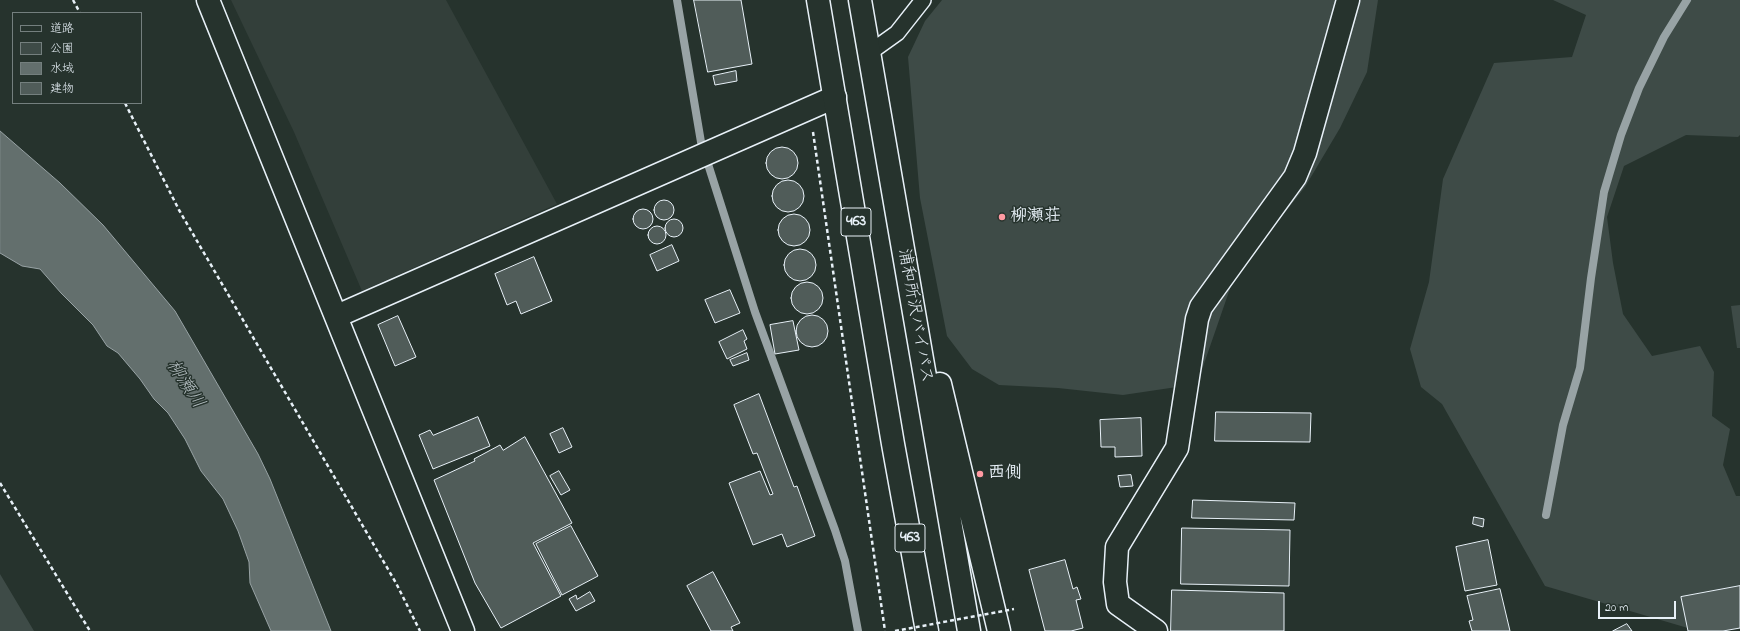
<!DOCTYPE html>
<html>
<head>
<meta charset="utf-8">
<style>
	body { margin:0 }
	#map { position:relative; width:1740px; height:631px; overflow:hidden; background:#26332d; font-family:"Indie Flower","Klee One",sans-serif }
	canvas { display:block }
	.legend { position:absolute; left:12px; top:12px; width:130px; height:92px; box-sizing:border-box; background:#26332d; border:1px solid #747f7e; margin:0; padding:5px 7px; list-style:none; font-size:12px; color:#e8f1f8 }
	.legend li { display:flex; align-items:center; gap:8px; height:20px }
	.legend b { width:20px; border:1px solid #747f7e }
	.scale { position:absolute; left:1598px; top:601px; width:78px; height:18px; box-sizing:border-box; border:2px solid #e8f1f8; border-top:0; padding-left:5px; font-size:12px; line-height:14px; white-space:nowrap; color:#e8f1f8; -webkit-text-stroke:3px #26332d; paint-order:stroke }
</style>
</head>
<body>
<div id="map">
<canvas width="1740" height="631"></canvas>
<ul class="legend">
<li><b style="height:5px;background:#26332d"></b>道路</li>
<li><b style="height:11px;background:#3e4b47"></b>公園</li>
<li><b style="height:11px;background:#636f6d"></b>水域</li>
<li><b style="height:11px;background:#505c59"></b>建物</li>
</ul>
<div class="scale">20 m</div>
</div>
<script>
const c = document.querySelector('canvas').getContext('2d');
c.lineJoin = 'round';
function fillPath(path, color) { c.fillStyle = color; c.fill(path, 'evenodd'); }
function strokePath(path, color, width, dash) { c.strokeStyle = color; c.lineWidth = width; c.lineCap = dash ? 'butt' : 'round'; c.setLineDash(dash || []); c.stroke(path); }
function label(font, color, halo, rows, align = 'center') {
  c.font = font + ' "Indie Flower","Klee One",sans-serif'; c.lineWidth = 3; c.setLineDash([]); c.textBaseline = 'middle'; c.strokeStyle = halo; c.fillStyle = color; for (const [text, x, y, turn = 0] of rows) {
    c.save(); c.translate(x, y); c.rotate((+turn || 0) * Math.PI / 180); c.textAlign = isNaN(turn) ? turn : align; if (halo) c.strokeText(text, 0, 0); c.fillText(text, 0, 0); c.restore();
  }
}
fillPath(new Path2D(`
	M231 0H446L557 204 362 291 294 132Z`), '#333f3a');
fillPath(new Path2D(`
	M942 0H1378L1367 72 1340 128 1305 187 1234 277 1197 384 1123 395 1058 388 999 385 972 369 947 336 920 198 908 57 925 21Z
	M1553 0H1740V135L1738 137 1686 135 1624 166 1607 217 1613 263 1623 314 1652 356 1700 346 1714 372 1712 416 1730 429 1723 465 1736 496H1740V629L1698 631 1545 586 1442 404 1421 387 1410 349 1429 282 1443 179 1494 63 1572 57 1586 15Z
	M1740 305V348H1737L1731 306Z
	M0 574 34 631H0Z`), '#3e4b47');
const water = new Path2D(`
	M0 131 60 183 103 225 175 311 258 454 270 479 331 631H271L250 583 249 562 238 531 223 499 201 471 185 439 168 413 154 399 140 379 118 353 107 346 93 325 61 293 40 269 22 266 0 253Z`);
fillPath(water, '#636f6d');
strokePath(water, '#98a3a5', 1);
strokePath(new Path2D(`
	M677 0 701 142 755 312 835 530 845 561 858 631
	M1546 515 1563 425 1580 368 1591 278 1604 192 1621 135 1639 88 1664 37 1687 0`), '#98a3a5', 8);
const building = new Path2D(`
	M694 0H741L752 64 708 72Z
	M736 71 737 81 715 85 713 76Z
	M766 163a16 16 0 1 1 32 0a16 16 0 1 1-32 0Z
	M772 196a16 16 0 1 1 32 0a16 16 0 1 1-32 0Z
	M654 210a10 10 0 1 1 20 0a10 10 0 1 1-20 0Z
	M633 219a10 10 0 1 1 20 0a10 10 0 1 1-20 0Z
	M778 230a16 16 0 1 1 32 0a16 16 0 1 1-32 0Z
	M665 228a9 9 0 1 1 18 0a9 9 0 1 1-18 0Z
	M648 235a9 9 0 1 1 18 0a9 9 0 1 1-18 0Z
	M672 245 679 261 657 271 650 255Z
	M784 265a16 16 0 1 1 32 0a16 16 0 1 1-32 0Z
	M534 257 552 301 521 314 516 301 507 305 495 274Z
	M791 298a16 16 0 1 1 32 0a16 16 0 1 1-32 0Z
	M730 290 740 313 715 323 705 300Z
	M796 331a16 16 0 1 1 32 0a16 16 0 1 1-32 0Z
	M398 316 416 357 395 366 378 325Z
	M793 321 799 350 775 354 770 325Z
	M743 330 747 339 744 341 747 349 727 359 719 342Z
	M747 353 749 360 733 366 730 360Z
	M759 394 794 487 797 486 815 536 787 547 782 534 753 545 729 483 760 471 770 495 773 494 757 453 753 454 734 405Z
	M1216 412 1311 413 1310 442 1215 441Z
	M478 417 490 446 433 469 419 435 430 430 433 435Z
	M1141 418 1142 456 1115 457V447H1101L1100 420Z
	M563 428 572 447 559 453 550 434Z
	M525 437 572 523 533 543 561 596 501 628 475 583 434 480 475 461 474 459 500 445 503 450Z
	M559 471 570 490 561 495 550 476Z
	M1131 475 1133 486 1120 487 1118 476Z
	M1193 500 1295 503 1294 520 1192 518Z
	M1474 517 1484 519 1483 527 1473 524Z
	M571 526 598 576 562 595 536 544Z
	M1182 528 1290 530 1289 586 1181 584Z
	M1488 540 1497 585 1465 591 1456 547Z
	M1065 560 1073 589 1077 587 1081 599 1076 600 1083 628 1071 631H1045L1029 570Z
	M713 572 740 623 731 627 733 631H711L687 586Z
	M1740 586V628L1723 631H1688L1681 597Z
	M1500 589 1510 631H1472L1469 621 1473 620 1467 596Z
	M1172 590 1284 593V631H1171Z
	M590 592 595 601 576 611 569 599 576 595 577 599Z
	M1627 624 1632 631H1613Z`);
fillPath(building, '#505c59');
strokePath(building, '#e8f1f8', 1);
const lane = new Path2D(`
	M869 53 897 33 923 0`);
const street = new Path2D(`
	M208 0 463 631
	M337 316 835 97
	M1156 631 1118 604 1115 582 1117 547 1177 448 1197 319 1201 307 1295 177 1305 153 1348 0`);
const highway = new Path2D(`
	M818 0 893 444 927 631
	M860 0 969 631
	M940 384 999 631`);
strokePath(lane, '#e8f1f8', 18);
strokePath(street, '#e8f1f8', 25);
strokePath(highway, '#e8f1f8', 25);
strokePath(new Path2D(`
	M73 0 80 13
	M125 103 179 210 396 583 420 631
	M813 132 885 631
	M0 483 90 631`), '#e8f1f8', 2.5, [4, 3]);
strokePath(lane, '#26332d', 15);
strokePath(street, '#26332d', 22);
strokePath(highway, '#26332d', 22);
strokePath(new Path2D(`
	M895 631 1014 609`), '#e8f1f8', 2.5, [4, 3]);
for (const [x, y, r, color] of [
	[1002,217,4,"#ff9aa2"],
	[980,474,4,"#ff9aa2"]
]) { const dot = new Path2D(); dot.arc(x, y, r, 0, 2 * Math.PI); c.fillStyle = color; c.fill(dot); strokePath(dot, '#26332d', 1.5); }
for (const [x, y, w] of [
	[856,222,30],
	[910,538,30]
]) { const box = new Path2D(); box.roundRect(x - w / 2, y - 14, w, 28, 3); c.fillStyle = '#26332d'; c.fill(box); strokePath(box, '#e8f1f8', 1); }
label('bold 16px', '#e8f1f8', null, [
	["463",856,222],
	["463",910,538]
]);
label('bold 17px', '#e8f1f8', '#26332d', [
	["柳瀬荘",1010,217],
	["西側",988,474]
], 'left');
label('17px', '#e8f1f8', '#26332d', [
	["浦和所沢バイパス",914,316,80]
]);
label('italic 18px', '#b3bdc0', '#26332d', [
	["柳瀬川",184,385,57]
]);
</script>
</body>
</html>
